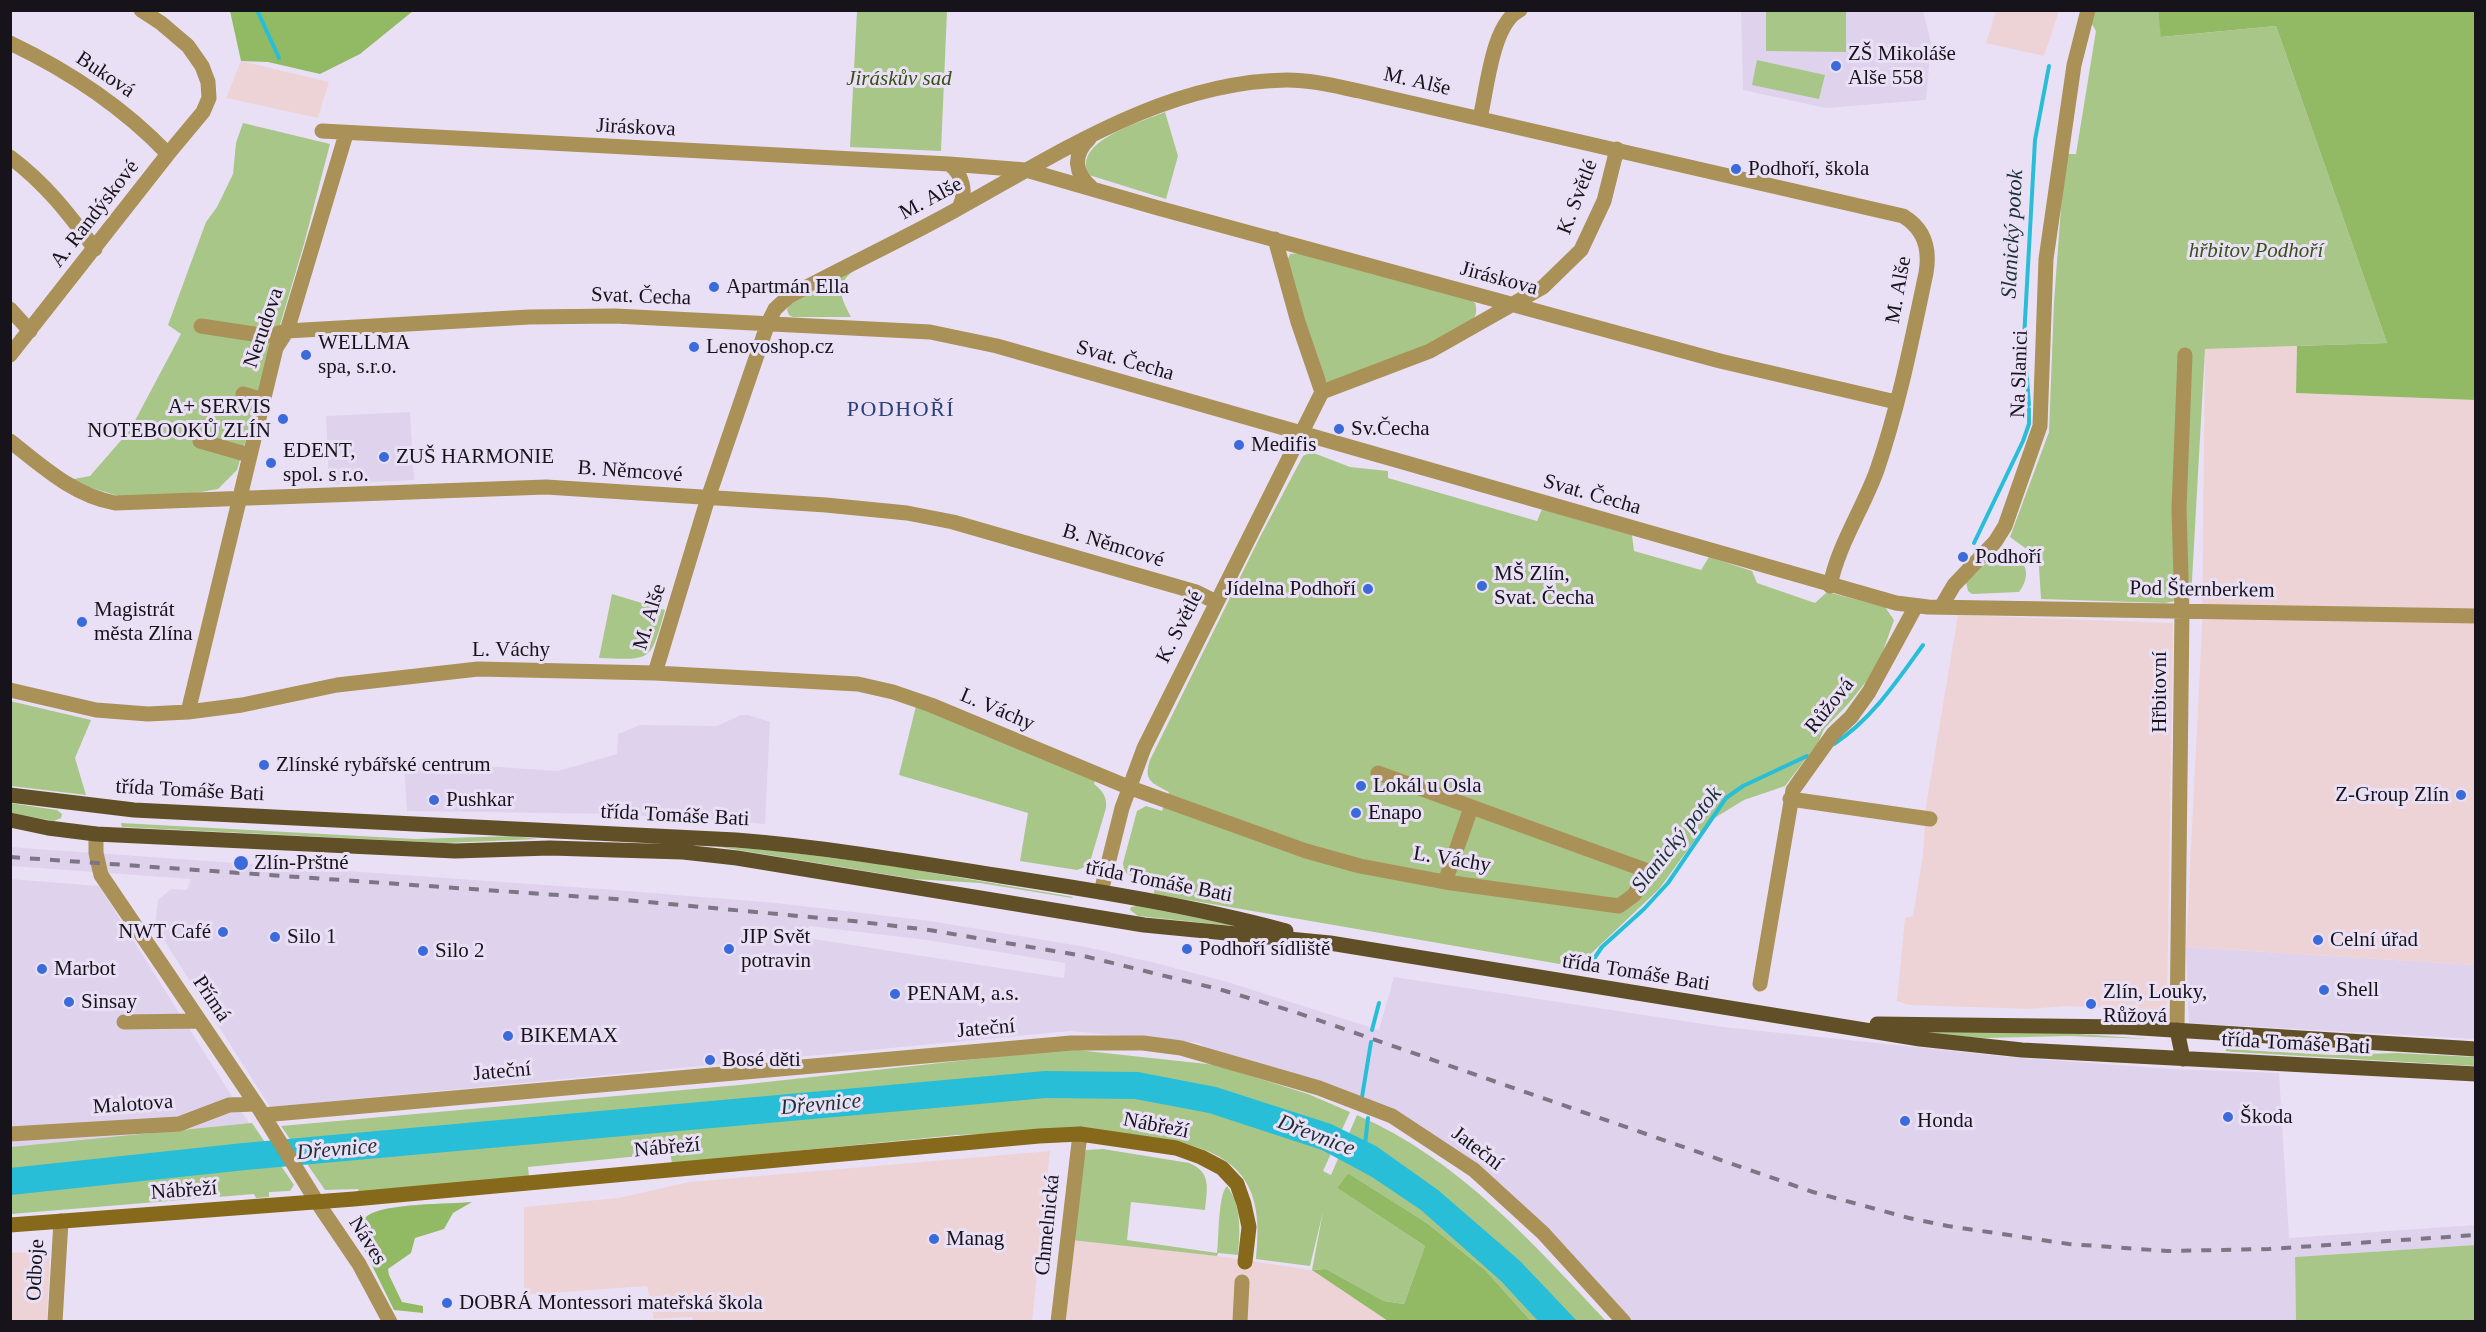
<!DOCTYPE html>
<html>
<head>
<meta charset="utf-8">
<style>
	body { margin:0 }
	#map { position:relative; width:2486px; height:1332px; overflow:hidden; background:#eae0f5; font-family:Georgia,serif }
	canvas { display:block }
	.frame { position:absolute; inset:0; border:12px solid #17131a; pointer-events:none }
</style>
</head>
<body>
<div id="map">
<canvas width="2486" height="1332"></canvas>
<div class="frame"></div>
</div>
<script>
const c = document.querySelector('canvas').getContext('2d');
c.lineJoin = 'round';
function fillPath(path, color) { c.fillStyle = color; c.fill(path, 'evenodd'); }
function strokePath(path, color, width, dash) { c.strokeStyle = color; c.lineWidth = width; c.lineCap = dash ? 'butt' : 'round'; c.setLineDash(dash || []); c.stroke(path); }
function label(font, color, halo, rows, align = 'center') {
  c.font = font + ' Georgia,serif'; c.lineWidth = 6; c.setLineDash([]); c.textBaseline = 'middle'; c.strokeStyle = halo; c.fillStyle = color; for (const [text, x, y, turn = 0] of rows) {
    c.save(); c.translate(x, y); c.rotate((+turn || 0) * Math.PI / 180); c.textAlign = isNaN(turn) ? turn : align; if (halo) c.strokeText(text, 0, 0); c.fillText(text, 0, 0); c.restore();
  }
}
fillPath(new Path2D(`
	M1741 11H1923L1931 43 1926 100 1826 108 1743 90Z
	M410 412 414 480 329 484 326 416Z
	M741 715H748L770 722 765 824 615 814 407 811 404 763 422 762 558 771 617 754 618 734 640 725 717 726Z
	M10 847 615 890 776 903 930 921 1086 947 1155 963 1224 981 1379 1030 1394 977 1723 1027 2010 1057 2171 1069 2279 1073 2289 1238 2475 1225V1245L2295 1257 2296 1321H1614L1537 1237 1473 1177 1405 1131 1302 1080 1209 1050 1199 1043 1070 1031 270 1107 155 926 158 900 171 889 187 890 191 879 11 866ZM809 926 927 940 1065 963 1064 978 807 938Z
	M10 879 99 886 252 1128 11 1148Z
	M2186 947 2475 965V1039L2189 1023Z`), '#dfd2ed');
fillPath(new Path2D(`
	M1996 11H2059L2044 56 1986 43Z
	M241 61 329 82 318 118 226 98Z
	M2297 346 2296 393 2475 400V965L2186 947 2202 627 2205 349Z
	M1958 615 2173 623 2167 1011 2065 1006 2030 1009 1909 1005 1897 1001 1905 918 1913 916 1923 855 1926 806Z
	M1050 1151 1032 1321H693L692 1317 654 1319 647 1286 524 1295V1207L618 1198 689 1182Z
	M1071 1240 1217 1256 1312 1270 1388 1321 1061 1322Z
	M50 1250 47 1321H11V1253Z`), '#eed3d6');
fillPath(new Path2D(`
	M857 11H947L941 151 850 147Z
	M1766 11H1846V52L1766 51Z
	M2094 11H2158L2162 37 2276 26 2387 343 2205 349 2191 598 2165 603 2041 599 2039 567 2036 556 2010 537 2049 432 2054 302 2065 154H2076L2096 31 2090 21Z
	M1757 60 1825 75 1819 99 1752 85Z
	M1165 112 1178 156 1166 199 1089 175C1071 141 1142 122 1165 112Z
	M243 123 330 144 304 244 237 470 218 489 167 498 118 496 72 482 74 479 90 476 130 430 181 334 168 325 206 222 217 207 233 174 236 143Z
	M1302 253 1468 298 1475 303C1477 309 1477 316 1472 320 1440 348 1369 367 1328 383L1321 374 1287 261 1290 254Z
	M849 270 852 272C834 287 842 299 851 317H793L789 315 787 310 789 305Z
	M1311 452 1350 467 1388 471V478L1537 521 1542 509 1632 535 1634 551 1701 570 1709 557 1752 571 1757 583 1815 603 1827 592 1885 607 1894 620 1877 668 1849 703 1824 729 1818 743 1785 786 1744 800 1708 822 1659 889 1577 967 1154 894 1155 882 1134 878 1124 871 1123 863 1137 811 1146 806 1162 811 1169 792C1152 783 1143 781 1150 760L1260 537 1303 456Z
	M2006 554C2027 558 2032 575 2019 592L1972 594 1968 591 1966 582C1978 571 1989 557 2006 554Z
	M612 594 665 610C650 662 653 660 599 658Z
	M10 701 91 720 75 758 86 795 11 786Z
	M916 706 1095 780 1094 784C1103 791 1107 797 1106 808L1090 862 1085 867 1077 870 1020 861 1028 813 899 775Z
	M10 803 57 810 62 814 61 818 54 821 11 813Z
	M121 823 415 839 513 836 537 839 446 843 122 827Z
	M714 846 778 851 887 865 1073 897 1072 898 980 883 914 879Z
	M1137 906 1234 925V926L1138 916 1130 910 1131 907Z
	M1920 1031 2052 1032 2148 1039 2069 1036 1986 1038 1920 1034Z
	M1068 1049 1216 1065 1308 1094 1350 1112 1323 1171 1331 1175 1357 1115C1458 1159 1532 1242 1606 1321H1531L1485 1270 1427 1223 1348 1173 1337 1188 1425 1246 1404 1304 1384 1301 1326 1269 1312 1270 1323 1212 1310 1266 1256 1259C1263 1195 1249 1160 1183 1143L1071 1130 957 1135 672 1163 670 1153 528 1167 529 1177 359 1193 358 1189 325 1190 281 1126 739 1085Z
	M2226 1049 2333 1055 2397 1053 2475 1057V1066L2233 1052 2226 1051Z
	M252 1123 294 1185 290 1191 269 1192V1197L256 1198 254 1194 11 1214V1147Z
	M1103 1149 1189 1163C1212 1172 1207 1189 1205 1210L1131 1202 1127 1240 1217 1253C1219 1238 1218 1194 1227 1186 1242 1206 1240 1232 1238 1255L1218 1253 1217 1256 1071 1240 1080 1165 1086 1150Z
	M2475 1245V1321H2296L2295 1257Z`), '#a8c688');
fillPath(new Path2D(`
	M230 11V10L413 11 360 54 320 74 268 62 241 61Z
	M2158 11H2475V400L2296 393 2297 346 2387 343 2276 26 2161 37Z
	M1348 1173 1427 1223 1485 1270 1531 1321H1388L1312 1270 1326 1269 1384 1301 1404 1304 1425 1246 1337 1188Z
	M472 1202 453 1213 444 1229 415 1238 411 1253 388 1269 389 1275 402 1302 423 1306V1313L394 1310 358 1237C359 1230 361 1221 367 1216 384 1203 449 1204 472 1202Z`), '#92ba64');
fillPath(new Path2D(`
	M1045 1071 1138 1072 1216 1087 1331 1124 1376 1146 1438 1190 1520 1261 1577 1321H1538L1501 1281 1421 1210 1372 1177 1322 1150 1209 1113 1135 1099 1046 1098 246 1170 11 1195 10 1168 243 1143Z`), '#28bed8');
strokePath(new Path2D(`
	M257 10 279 58
	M2029 405 2024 338 2035 140 2049 66
	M1974 543 2023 441 2029 424V409
	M1834 744C1872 719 1897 681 1923 645
	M1589 966 1602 947 1644 909 1668 883 1726 798 1743 786 1807 756
	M1372 1030 1379 1003
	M1362 1097 1371 1042
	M1365 1144 1368 1118`), '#28bed8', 4);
strokePath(new Path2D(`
	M10 43C69 71 123 107 168 154
	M1480 118C1487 90 1492 23 1520 10
	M322 131 949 164 1026 170 1158 208 1720 361 1896 402
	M1089 139C1072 155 1075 174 1091 187
	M10 157C46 184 68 213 95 249
	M949 164C963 174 967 193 959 208
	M1275 239 1298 322 1322 392
	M10 309 30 331
	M201 326 267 336 287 331 529 317 615 316 930 332 997 346 1896 603 1928 607 2476 616
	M10 355 168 154 203 112 209 98 208 82 202 66 188 46 161 23 141 10
	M243 394 263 400
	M10 441C43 467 73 495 115 503L546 487 826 505 907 513 953 522 1196 592 1216 602
	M200 441 249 455
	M1941 607 1954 585 1995 542 2005 526 2040 426 2046 259 2074 65 2088 10
	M655 673 708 498 768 323 775 309 788 297C845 266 904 239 961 207 1062 151 1168 81 1287 80 1312 80 1335 86 1359 91L1903 216C1925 229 1930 250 1926 273 1912 339 1899 406 1877 470 1863 509 1838 545 1830 586
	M10 690 96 710 148 714 188 712 242 705 337 685 478 669 655 673 858 684 893 692 931 705 1128 787 1306 851 1360 866 1445 882 1619 906 1634 895 1648 871 1378 773
	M188 712 276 348 287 331 346 134
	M1790 799 1930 819
	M96 834V853L101 875 260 1110 317 1202 359 1264 390 1322
	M1445 882 1471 808
	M1101 892 1122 808 1144 748 1322 392 1430 351 1543 287 1581 250 1604 201 1617 149
	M1760 984 1793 790 1833 734 1851 717 1869 692 1916 606
	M124 1022 200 1021
	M2177 1030 2182 611 2179 509 2185 355
	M263 1115 1071 1043H1143L1181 1048 1319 1088 1392 1116 1474 1170 1543 1233 1624 1322
	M10 1134 179 1124 229 1105 256 1104
	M1240 1321 1242 1282
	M55 1322 61 1221
	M1058 1322 1080 1134`), '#a99157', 15);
strokePath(new Path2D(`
	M10 1225 354 1199 1039 1136 1080 1134 1176 1148 1201 1157 1222 1168 1237 1184 1244 1204 1249 1227 1245 1262`), '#86691a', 15);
strokePath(new Path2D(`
	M10 795 134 810 736 840C825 847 913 862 1001 876 1097 891 1193 906 1286 931
	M10 820 48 828 96 834 455 851 550 848 615 850 683 852 737 858 1144 925 1330 943 1920 1039 2022 1050 2476 1074
	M1877 1024 2125 1027 2476 1049
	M2177 1030 2183 1059`), '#615027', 15);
strokePath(new Path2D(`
	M10 857 615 899 853 921 929 930 1084 956 1222 990 1295 1012 1813 1192 1909 1218 1948 1226 2069 1244 2167 1251 2269 1249 2476 1235`), '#7c7583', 4, [10, 10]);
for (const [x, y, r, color] of [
	[1836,66,6,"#3b6ada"],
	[1736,169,6,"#3b6ada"],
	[714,287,6,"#3b6ada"],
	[694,347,6,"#3b6ada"],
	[306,355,6,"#3b6ada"],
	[283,419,6,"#3b6ada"],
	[1339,429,6,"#3b6ada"],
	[1239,445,6,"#3b6ada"],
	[384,457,6,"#3b6ada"],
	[271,463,6,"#3b6ada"],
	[1963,557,6,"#3b6ada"],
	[1482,586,6,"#3b6ada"],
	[1368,589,6,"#3b6ada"],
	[82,622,6,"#3b6ada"],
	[264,765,6,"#3b6ada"],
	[1361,786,6,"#3b6ada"],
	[2461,795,6,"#3b6ada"],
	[434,800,6,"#3b6ada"],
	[1356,813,6,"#3b6ada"],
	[241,863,8,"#3b6ada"],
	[223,932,6,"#3b6ada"],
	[275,937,6,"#3b6ada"],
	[2318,940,6,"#3b6ada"],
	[729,949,6,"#3b6ada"],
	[1187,949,6,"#3b6ada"],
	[423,951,6,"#3b6ada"],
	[42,969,6,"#3b6ada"],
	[2324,990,6,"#3b6ada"],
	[895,994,6,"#3b6ada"],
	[69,1002,6,"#3b6ada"],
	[2091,1004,6,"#3b6ada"],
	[508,1036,6,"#3b6ada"],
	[710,1060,6,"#3b6ada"],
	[2228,1117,6,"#3b6ada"],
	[1905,1121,6,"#3b6ada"],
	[934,1239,6,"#3b6ada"],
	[447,1303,6,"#3b6ada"]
]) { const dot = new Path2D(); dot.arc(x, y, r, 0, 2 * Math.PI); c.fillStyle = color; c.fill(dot); strokePath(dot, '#eae0f5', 2); }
label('21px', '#17131a', '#eae0f5', [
	["ZŠ Mikoláše",1848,54],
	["Alše 558",1848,78],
	["Podhoří, škola",1748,169],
	["Apartmán Ella",726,287],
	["WELLMA",318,343],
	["spa, s.r.o.",318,367],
	["Lenovoshop.cz",706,347],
	["A+ SERVIS",271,407,"right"],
	["NOTEBOOKŮ ZLÍN",271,431,"right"],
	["Sv.Čecha",1351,429],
	["Medifis",1251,445],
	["EDENT,",283,451],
	["spol. s r.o.",283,475],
	["ZUŠ HARMONIE",396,457],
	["Podhoří",1975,557],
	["MŠ Zlín,",1494,574],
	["Svat. Čecha",1494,598],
	["Jídelna Podhoří",1356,589,"right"],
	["Magistrát",94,610],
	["města Zlína",94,634],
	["Zlínské rybářské centrum",276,765],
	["Lokál u Osla",1373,786],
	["Z-Group Zlín",2449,795,"right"],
	["Pushkar",446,800],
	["Enapo",1368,813],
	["Zlín-Prštné",254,863],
	["NWT Café",211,932,"right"],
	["Silo 1",287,937],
	["JIP Svět",741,937],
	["potravin",741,961],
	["Celní úřad",2330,940],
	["Podhoří sídliště",1199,949],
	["Silo 2",435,951],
	["Marbot",54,969],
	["Shell",2336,990],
	["Zlín, Louky,",2103,992],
	["Růžová",2103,1016],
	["PENAM, a.s.",907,994],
	["Sinsay",81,1002],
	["BIKEMAX",520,1036],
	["Bosé děti",722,1060],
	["Škoda",2240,1117],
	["Honda",1917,1121],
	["Manag",946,1239],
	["DOBRÁ Montessori mateřská škola",459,1303]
], 'left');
label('21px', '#17131a', '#eae0f5', [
	["Buková",105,75,34],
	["M. Alše",1417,82,13],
	["Jiráskova",636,128,3],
	["K. Světlé",1578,197,-69],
	["M. Alše",931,199,-28],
	["A. Randýskové",95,214,-52],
	["Jiráskova",1499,279,15],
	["M. Alše",1899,290,-80],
	["Svat. Čecha",641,297,2],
	["Nerudova",264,328,-71],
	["Svat. Čecha",1125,361,16],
	["Na Slanici",2020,374,-88],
	["B. Němcové",630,472,4],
	["Svat. Čecha",1592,495,16],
	["B. Němcové",1113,546,17],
	["Pod Šternberkem",2202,590,1],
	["M. Alše",650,617,-73],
	["K. Světlé",1180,627,-63],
	["L. Váchy",511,650],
	["Hřbitovní",2160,692,-90],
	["Růžová",1830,706,-51],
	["L. Váchy",997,710,23],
	["třída Tomáše Bati",190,791,3],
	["třída Tomáše Bati",675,816,3],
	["L. Váchy",1452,860,9],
	["třída Tomáše Bati",1159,882,11],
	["třída Tomáše Bati",1636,973,9],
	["Přímá",211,999,56],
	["Jateční",986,1029,-5],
	["třída Tomáše Bati",2296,1044,3],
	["Jateční",502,1072,-5],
	["Malotova",133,1105,-4],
	["Nábřeží",1156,1126,11],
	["Nábřeží",667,1148,-5],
	["Jateční",1477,1149,37],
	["Nábřeží",184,1191,-4],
	["Chmelnická",1048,1225,-84],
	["Náves",367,1241,58],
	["Odboje",36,1270,-87]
]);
label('italic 21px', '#375013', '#eae0f5', [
	["Jiráskův sad",899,79],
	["hřbitov Podhoří",2256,251]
]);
label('italic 22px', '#1a3136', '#eae0f5', [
	["Slanický potok",2013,234,-87],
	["Slanický potok",1677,840,-51],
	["Dřevnice",821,1105,-5],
	["Dřevnice",1316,1136,21],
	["Dřevnice",337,1150,-5]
]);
c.letterSpacing = '1.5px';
label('22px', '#294179', '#eae0f5', [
	["PODHOŘÍ",901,410]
]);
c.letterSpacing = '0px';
</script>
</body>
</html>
